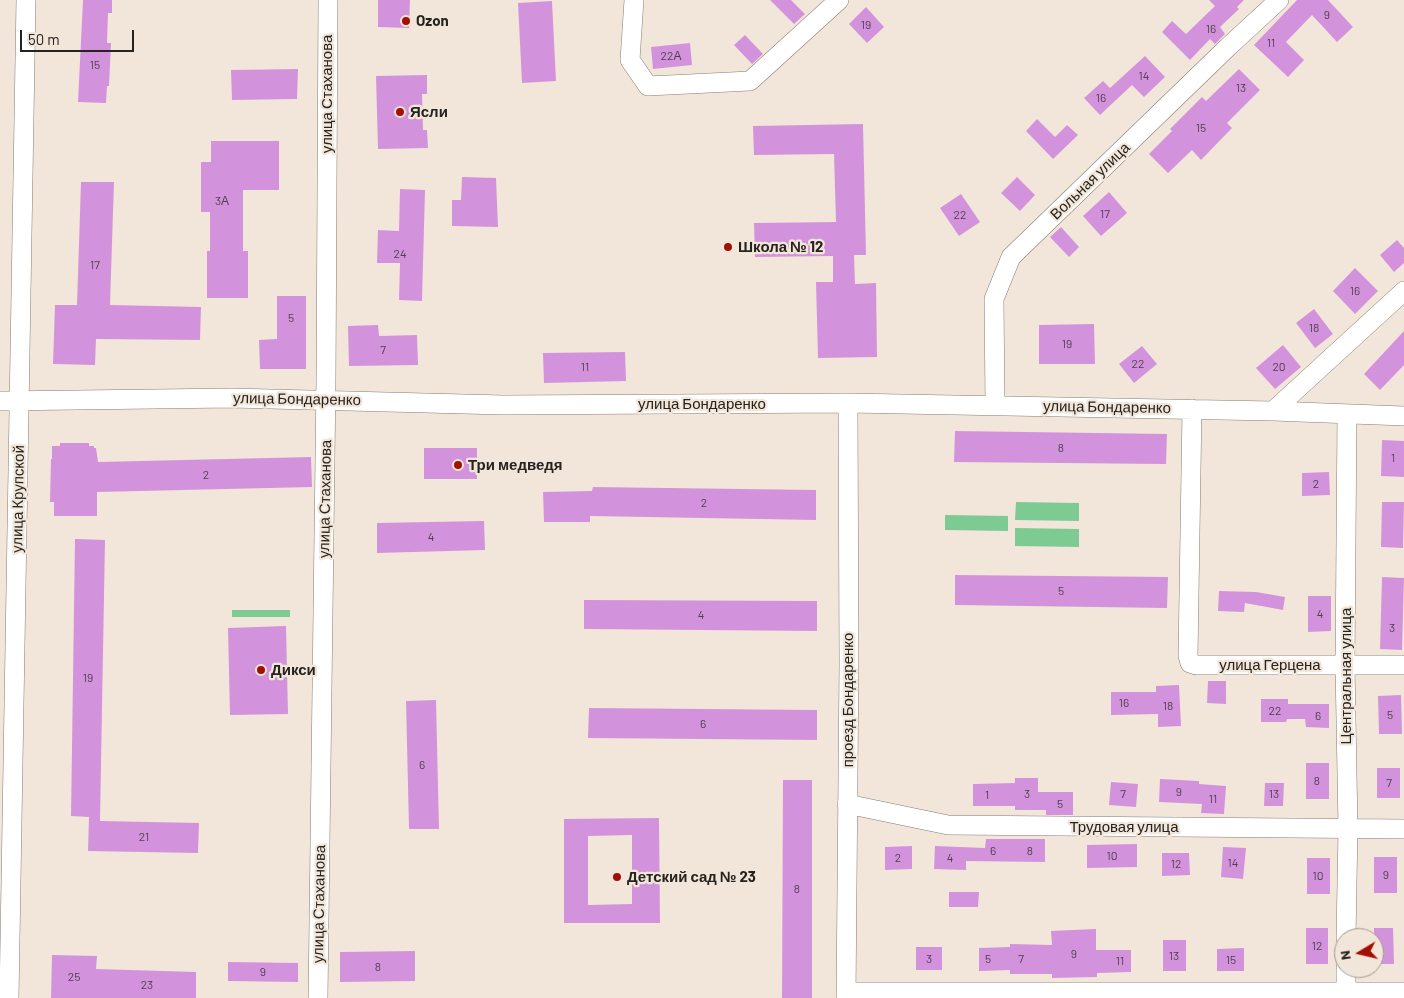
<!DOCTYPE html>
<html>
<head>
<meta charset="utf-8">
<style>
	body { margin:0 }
	#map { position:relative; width:1404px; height:998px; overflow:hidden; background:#f2e6da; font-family:Barlow,sans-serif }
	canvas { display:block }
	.north { position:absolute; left:1334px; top:928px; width:50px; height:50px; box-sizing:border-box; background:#f2e6da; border:1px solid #a0988e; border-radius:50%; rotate:261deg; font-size:14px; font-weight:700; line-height:20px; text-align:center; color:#26221d }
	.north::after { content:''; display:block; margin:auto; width:18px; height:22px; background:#a40f04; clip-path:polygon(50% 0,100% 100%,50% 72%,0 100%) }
	.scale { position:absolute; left:20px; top:30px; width:114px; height:22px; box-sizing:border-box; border:2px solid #26221d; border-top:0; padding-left:6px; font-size:15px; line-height:18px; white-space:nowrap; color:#26221d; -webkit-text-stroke:4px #f2e6da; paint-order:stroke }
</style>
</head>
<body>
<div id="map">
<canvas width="1404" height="998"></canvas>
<div class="north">N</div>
<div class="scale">50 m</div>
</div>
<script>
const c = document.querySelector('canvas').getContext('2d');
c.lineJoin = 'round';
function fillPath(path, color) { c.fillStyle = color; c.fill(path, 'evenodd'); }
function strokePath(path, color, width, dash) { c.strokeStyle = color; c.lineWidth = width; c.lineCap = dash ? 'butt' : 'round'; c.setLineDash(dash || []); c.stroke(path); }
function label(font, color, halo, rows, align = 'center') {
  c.font = font + ' Barlow,sans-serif'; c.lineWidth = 4.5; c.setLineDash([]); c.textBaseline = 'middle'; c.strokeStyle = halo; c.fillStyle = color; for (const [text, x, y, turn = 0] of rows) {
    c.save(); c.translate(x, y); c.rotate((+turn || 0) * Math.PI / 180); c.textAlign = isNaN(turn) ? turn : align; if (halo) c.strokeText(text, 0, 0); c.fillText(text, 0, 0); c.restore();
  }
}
fillPath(new Path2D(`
	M1016 502 1079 503V521L1015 520Z
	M945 515 1008 516V531L945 530Z
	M1015 528 1079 529V547L1015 546Z
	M232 610H290V617H232Z`), '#7dcb92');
fillPath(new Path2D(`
	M83 0H112V13H108L107 43H111L109 86H107L106 103 78 102Z
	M378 0H410L409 28 378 27Z
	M770 0H791L805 14 794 24Z
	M1209 0H1244L1237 7 1239 9 1220 27 1225 34 1215 44 1210 39 1190 60 1162 32 1172 21 1186 34 1215 6Z
	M1297 0H1328L1353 27 1337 42 1312 15 1286 42 1304 60 1288 77 1254 45Z
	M552 1 556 81 522 83 518 3Z
	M866 7 884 27 867 43 849 24Z
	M745 35 763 54 752 64 734 45Z
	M690 43 692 65 653 69 651 47Z
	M1145 56 1165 77 1144 97 1132 85 1100 115 1084 98 1103 81 1110 88Z
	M298 69 297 99 232 100 231 70Z
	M1239 69 1260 90 1227 123 1232 128 1201 160 1192 150 1168 173 1149 154 1172 131 1170 129 1202 97 1206 101Z
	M427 75V94H422L423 130H427L428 148 378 149 376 76Z
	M1037 119 1055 137 1067 125 1078 135 1053 159 1026 131Z
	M863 124 866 255H854L855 284 876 283 877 357 818 358 816 282H833V256L755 257 754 223 836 222 834 154 754 155 753 126Z
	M211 141H279V190H243V251H248V298H207V251H210V212H201V162H211Z
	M462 177 496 178 498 227 452 226V200H461Z
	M1017 177 1035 195 1020 211 1001 193Z
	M81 182H114L110 305 201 307 200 340 96 339 95 365 53 364 55 305H77Z
	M400 189 425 190 422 301 399 300 400 263H377L378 230 399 231Z
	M1109 192 1127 213 1101 236 1083 216Z
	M961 194 980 222 959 236 940 208Z
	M1061 227 1079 247 1069 257 1050 237Z
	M1397 240 1404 248V263L1394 272 1380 255Z
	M1355 268 1378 291 1355 314 1333 291Z
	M277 296H306V369H260L259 340 277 339Z
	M1314 309 1333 334 1315 348 1296 323Z
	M1094 324 1095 364H1039V325Z
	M378 325 379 336 417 335 418 365 349 366 348 326Z
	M1404 331V365L1380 390 1364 374Z
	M1283 345 1301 367 1275 389 1256 368Z
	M1142 346 1157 364 1134 383 1119 364Z
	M625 352 626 381 544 383 543 353Z
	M955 431 1167 434 1166 464 954 462Z
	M1382 440 1404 441V477L1381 476Z
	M60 443H89V446H94V448H96L98 462 311 457 312 487 97 492V516H54V502H50L51 459H52V446H60Z
	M424 448H477V479H424Z
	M1329 472 1330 495 1302 496V473Z
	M593 487 816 490V520L590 516V522H544L543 492 592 491Z
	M1382 502H1404L1403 548 1381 547Z
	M484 521 485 550 377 553V523Z
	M75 539 105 540 100 821 199 823 198 853 88 851 89 817 71 816Z
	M955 575 1168 577 1167 608 955 605Z
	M1382 577 1404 578 1402 650 1380 649Z
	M1219 591 1256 592 1285 597 1283 610 1245 603 1244 612 1218 611Z
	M1308 596H1331V631L1308 632Z
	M584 600 817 601V631L584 629Z
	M286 626 288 714 230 715 228 628Z
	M1208 681H1226V704L1207 703Z
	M1179 685 1181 726 1158 727V714L1111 715V692H1156V686Z
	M1401 695 1402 734H1379L1378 696Z
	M1261 699H1288V704H1329V728L1306 727 1305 719H1287L1286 722H1261Z
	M436 700 439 829H409L406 701Z
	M589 708 817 710V740L588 738Z
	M1306 763H1329V799H1306Z
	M1377 768H1400V798H1377Z
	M1015 778H1038V792H1073V815H1046V810H1015V806H973V784L1015 783Z
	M1160 779 1199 781V784L1226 786 1224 814 1201 813 1202 804 1159 802Z
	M783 780H812V998H782Z
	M1111 782 1138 784 1136 807 1109 805Z
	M1265 783H1284L1283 806H1264Z
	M659 818 660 923H564V819ZM632 835V904L588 905V836Z
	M986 839H1045V862L966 861V870L934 869 935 846 985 848Z
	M1137 844V867L1087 868V845Z
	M912 846V869L885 870V847Z
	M1223 847 1246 848 1243 879 1221 877Z
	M1162 853H1189L1190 875 1162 876Z
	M1374 857H1397V893H1374Z
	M1307 858H1330V894H1307Z
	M949 892H979L978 907H949Z
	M1306 928H1328V964H1306Z
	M1374 928H1393L1394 964H1374Z
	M1096 929V950H1131V972L1097 973V977L1052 978V974H1010V970L979 971V948L1010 947V944L1052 945 1051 931Z
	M1163 940H1186V971H1163Z
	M916 947H942V970H916Z
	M1244 948V971H1217V949Z
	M415 951V981L340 982V952Z
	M52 955 97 956 96 969 196 972V998H51Z
	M228 962 298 963V982L228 981Z`), '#d393dc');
const minor = new Path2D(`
	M634 0 630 60 648 86 750 81 839 0
	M0 401 232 398 503 405 848 403 1273 411 1404 416
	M995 405 994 299 1011 257 1228 47 1279 0
	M1192 409 1188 656 1190 663 1196 665H1404
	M1273 411 1404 291
	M847 804 948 825 1404 829
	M1346 938 1348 828 1345 666 1347 415
	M846 992H1404
	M9 998 26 0
	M318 998 326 380 328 0
	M846 998 849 663 848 403
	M1346 998V968`);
strokePath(minor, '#877c71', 20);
strokePath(minor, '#fff', 19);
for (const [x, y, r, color] of [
	[406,21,5,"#a40f04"],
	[400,112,5,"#a40f04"],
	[728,247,5,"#a40f04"],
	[458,465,5,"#a40f04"],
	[261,670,5,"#a40f04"],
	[617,877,5,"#a40f04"]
]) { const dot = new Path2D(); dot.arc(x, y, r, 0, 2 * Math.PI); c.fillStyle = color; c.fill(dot); strokePath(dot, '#f2e6da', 2); }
label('12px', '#513e4d', null, [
	["9",1327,15],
	["19",866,25],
	["16",1211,29],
	["11",1271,43],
	["22А",671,56],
	["15",95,65],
	["14",1144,76],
	["13",1241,88],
	["16",1101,98],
	["15",1201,128],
	["3А",222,201],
	["17",1105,214],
	["22",960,215],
	["24",400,254],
	["17",95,265],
	["16",1355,291],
	["5",291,318],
	["18",1314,328],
	["19",1067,344],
	["7",383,350],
	["22",1138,364],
	["11",585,367],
	["20",1279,367],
	["8",1061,448],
	["1",1393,458],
	["2",206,475],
	["2",1316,484],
	["2",704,503],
	["4",431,537],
	["5",1061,591],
	["4",1320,614],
	["4",701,615],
	["3",1392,628],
	["19",88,678],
	["16",1124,703],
	["18",1168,706],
	["22",1275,711],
	["5",1390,715],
	["6",1318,716],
	["6",703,724],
	["6",422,765],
	["8",1317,781],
	["7",1389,783],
	["9",1179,792],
	["3",1027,794],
	["7",1123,794],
	["13",1274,794],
	["1",987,795],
	["11",1213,799],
	["5",1060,804],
	["21",144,837],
	["6",993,851],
	["8",1030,851],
	["10",1112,856],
	["2",898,858],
	["4",950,858],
	["14",1233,863],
	["12",1176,864],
	["9",1386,875],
	["10",1318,876],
	["8",797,889],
	["12",1317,946],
	["9",1074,954],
	["13",1174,956],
	["3",929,959],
	["5",988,959],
	["7",1021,959],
	["15",1231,960],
	["11",1120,961],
	["8",378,967],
	["9",263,972],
	["25",74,977],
	["23",147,985]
]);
label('bold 15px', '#26221d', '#f2e6da', [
	["Ozon",416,21],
	["Ясли",410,112],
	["Школа № 12",738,247],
	["Три медведя",468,465],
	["Дикси",271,670],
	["Детский сад № 23",627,877]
], 'left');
label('15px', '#26221d', '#f2e6da', [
	["улица Стаханова",327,94,-90],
	["Вольная улица",1090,181,-44],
	["улица Бондаренко",297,399,1],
	["улица Бондаренко",702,404],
	["улица Бондаренко",1107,407,1],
	["улица Крупской",18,499,-89],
	["улица Стаханова",325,499,-89],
	["улица Герцена",1270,665],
	["Центральная улица",1346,676,-90],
	["проезд Бондаренко",848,700,-90],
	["Трудовая улица",1124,827],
	["улица Стаханова",319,904,-89]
]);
</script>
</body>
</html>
